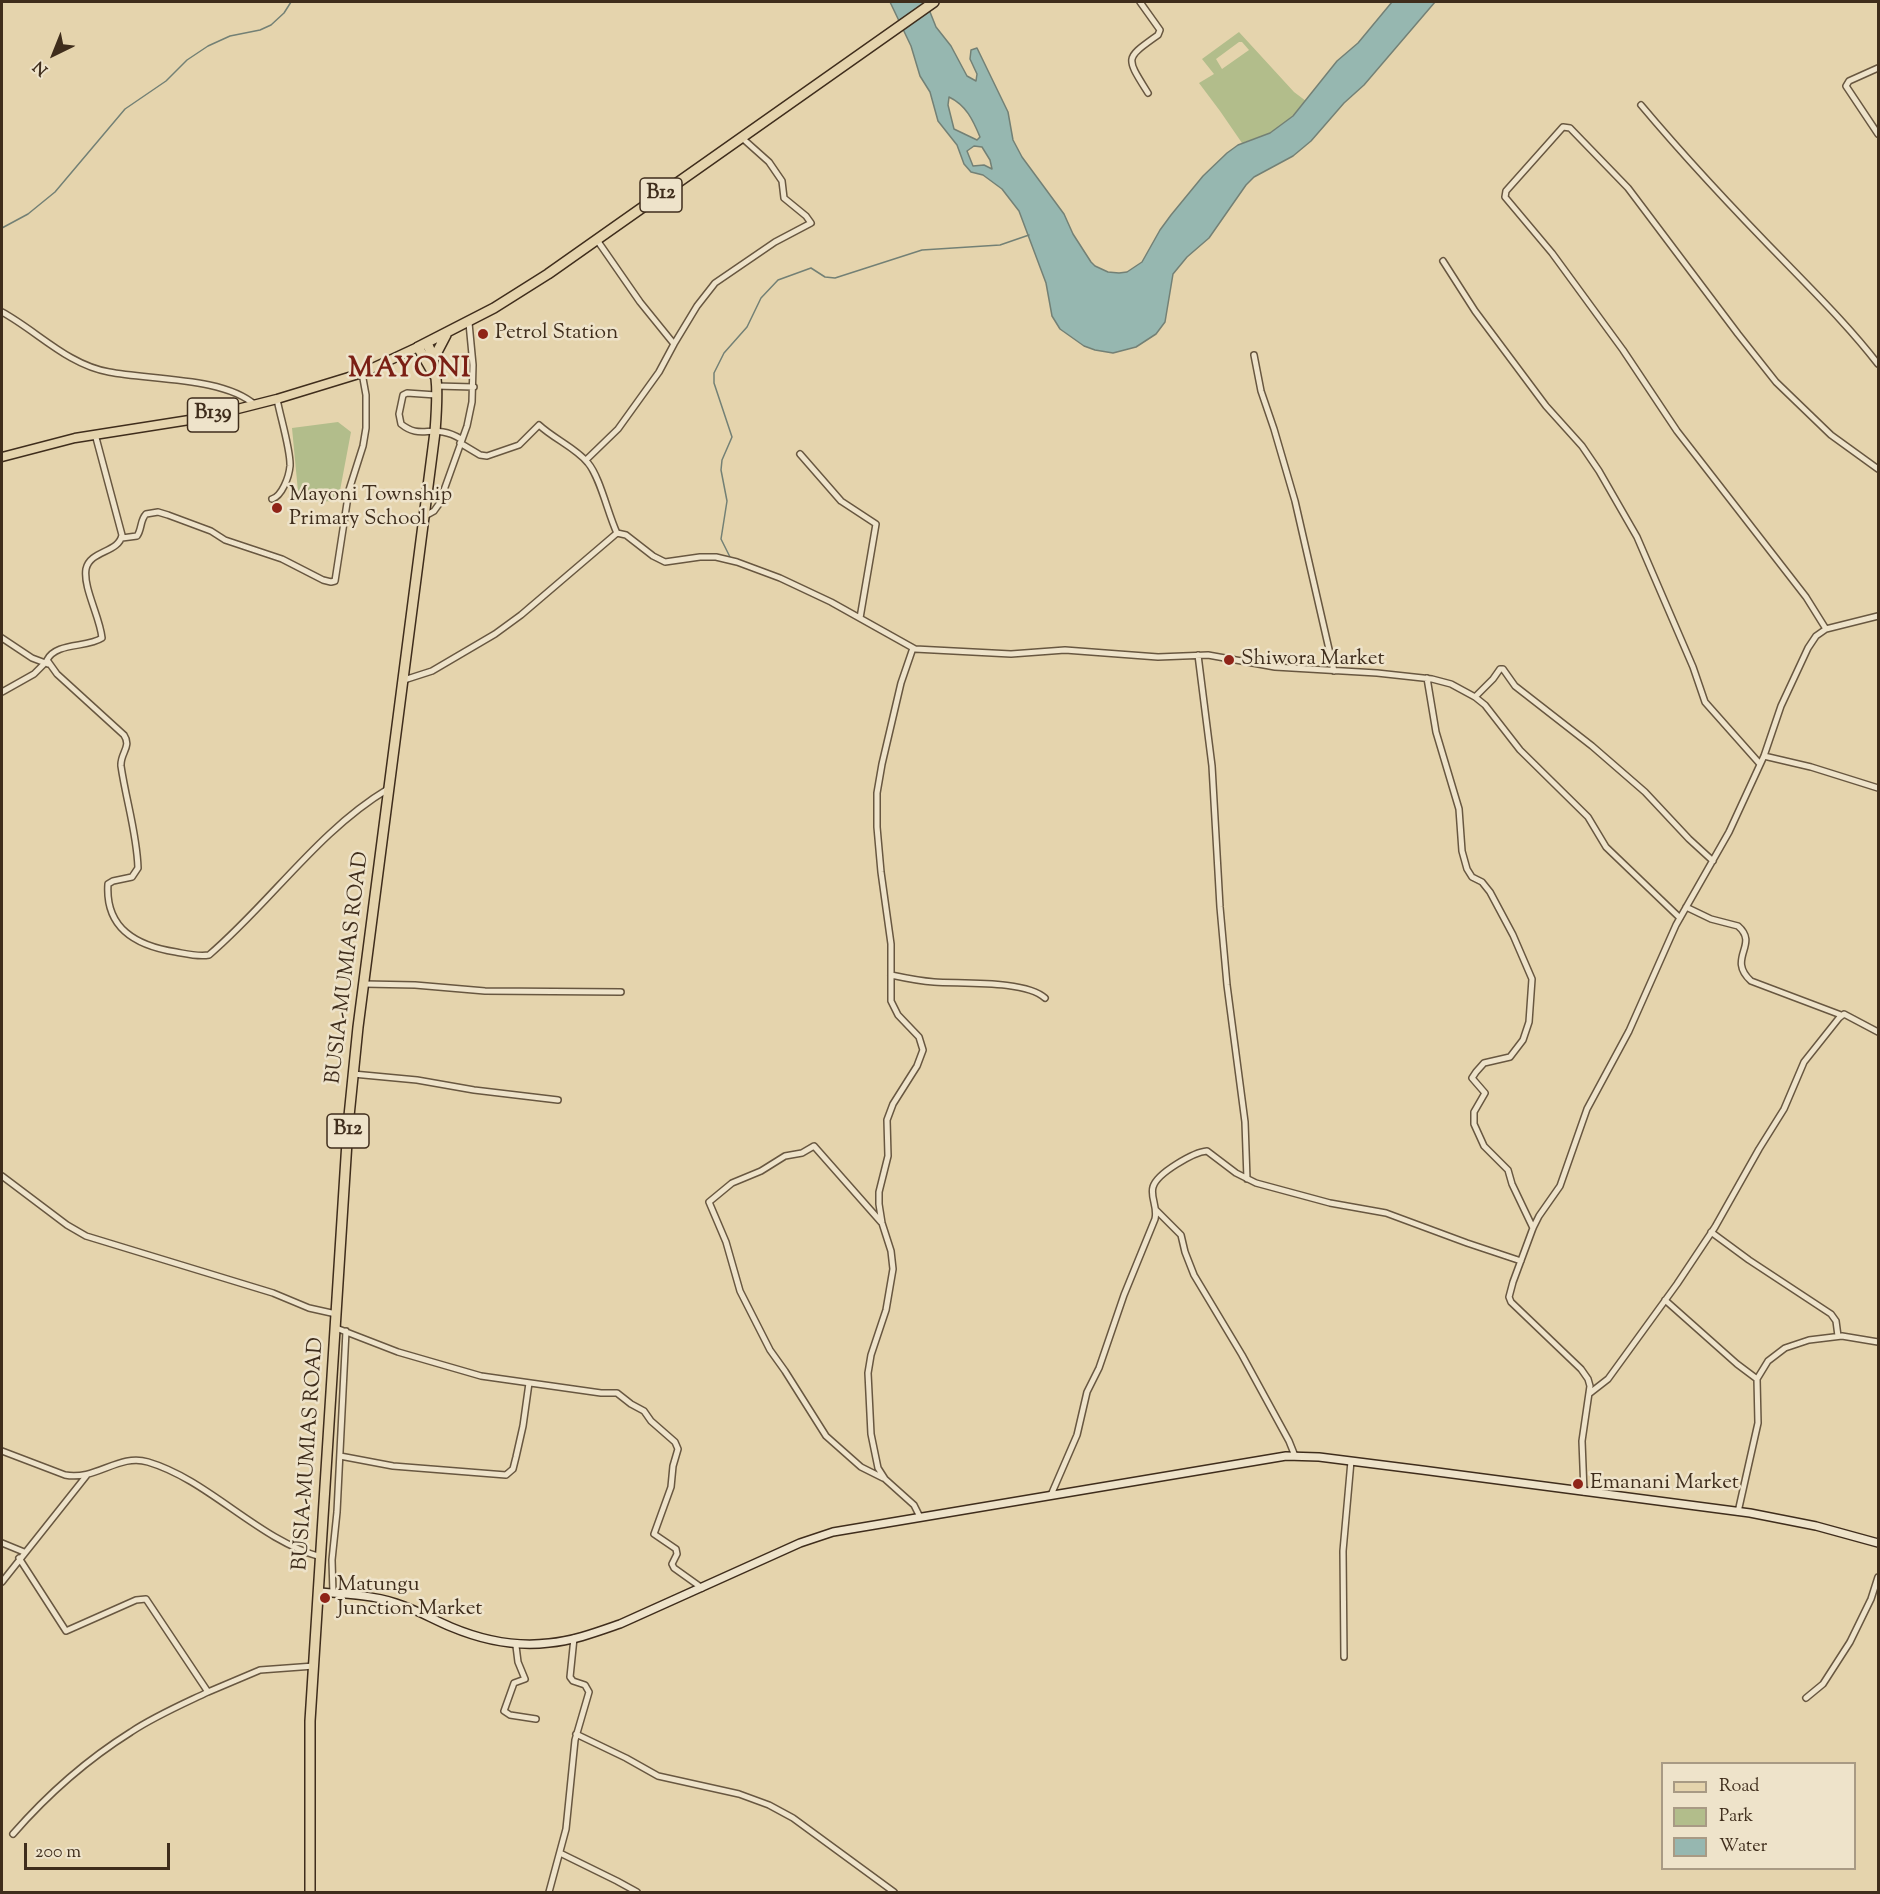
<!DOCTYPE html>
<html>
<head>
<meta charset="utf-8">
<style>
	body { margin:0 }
	#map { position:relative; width:1880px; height:1894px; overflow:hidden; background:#e5d4ad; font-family:"Sorts Mill Goudy",serif }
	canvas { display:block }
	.frame { position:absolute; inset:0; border:3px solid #3f2d1c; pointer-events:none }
	.legend { position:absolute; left:1661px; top:1762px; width:195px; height:108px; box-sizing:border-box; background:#eee3ca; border:2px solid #a89a84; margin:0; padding:8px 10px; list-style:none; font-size:18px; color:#3f2d1c }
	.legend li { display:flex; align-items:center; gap:12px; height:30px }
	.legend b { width:30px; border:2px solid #a89a84 }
	.north { position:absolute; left:24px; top:24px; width:60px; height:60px; -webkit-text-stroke:4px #eee3ca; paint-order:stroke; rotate:223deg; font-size:16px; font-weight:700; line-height:24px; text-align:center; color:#3f2d1c }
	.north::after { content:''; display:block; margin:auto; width:21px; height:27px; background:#3f2d1c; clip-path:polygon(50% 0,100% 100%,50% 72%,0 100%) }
	.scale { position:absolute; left:24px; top:1843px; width:146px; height:27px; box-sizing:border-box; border:3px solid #3f2d1c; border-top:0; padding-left:8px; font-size:18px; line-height:21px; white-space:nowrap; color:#3f2d1c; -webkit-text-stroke:4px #eee3ca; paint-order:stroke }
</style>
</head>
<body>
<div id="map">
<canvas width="1880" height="1894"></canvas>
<div class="frame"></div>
<ul class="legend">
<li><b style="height:8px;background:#e5d4ad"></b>Road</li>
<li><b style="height:16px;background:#b2bd8b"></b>Park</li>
<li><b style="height:16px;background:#96b7b0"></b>Water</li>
</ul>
<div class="north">N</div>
<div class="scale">200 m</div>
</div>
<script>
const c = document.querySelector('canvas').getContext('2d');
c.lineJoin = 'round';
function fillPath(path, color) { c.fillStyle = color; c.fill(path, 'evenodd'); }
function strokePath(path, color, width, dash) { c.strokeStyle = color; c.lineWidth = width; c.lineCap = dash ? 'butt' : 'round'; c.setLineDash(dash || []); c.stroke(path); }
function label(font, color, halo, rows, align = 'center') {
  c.font = font + ' "Sorts Mill Goudy",serif'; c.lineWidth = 5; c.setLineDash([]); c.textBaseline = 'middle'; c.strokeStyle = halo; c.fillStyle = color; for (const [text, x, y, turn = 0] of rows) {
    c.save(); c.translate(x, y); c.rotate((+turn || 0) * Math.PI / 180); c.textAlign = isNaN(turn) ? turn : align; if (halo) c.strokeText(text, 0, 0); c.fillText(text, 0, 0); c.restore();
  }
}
fillPath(new Path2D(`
	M1239 32 1294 92 1306 101 1293 116 1270 133 1242 143 1220 111 1199 83 1214 74 1202 59ZM1239 42H1242L1249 50 1222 69 1216 59Z
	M338 422 351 432 338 501 299 502 292 428Z`), '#b2bd8b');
const water = new Path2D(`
	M890 2H926L936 27 951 46 967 76 976 81 977 74 970 59 971 50 977 48 1008 112 1013 140 1022 157 1064 214 1073 234 1091 262 1095 266 1108 272 1119 273 1127 272 1142 262 1160 230 1171 215 1203 176 1227 153 1238 145 1270 133 1293 116 1337 61 1358 43 1392 2H1435L1364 85 1344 103 1311 141 1293 156 1254 177 1246 185 1209 238 1187 257 1173 274 1165 322 1156 334 1136 347 1113 353 1095 350 1084 346 1060 329 1052 316 1046 283 1019 211 1002 189 983 175 971 172 964 164 957 145 938 121 930 92 920 76 911 46ZM949 97C966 105 973 120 980 137L977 140 954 129 948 105ZM974 146 982 147 990 160 992 169 984 165 973 166 967 151Z`);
fillPath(water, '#96b7b0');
strokePath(water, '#738075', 1.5);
strokePath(new Path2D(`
	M2 228 28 214 55 192 125 109 166 81 187 60 208 46 230 36 260 30 271 25 284 13 291 2
	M730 557 721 539 727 501 721 470 722 460 732 437 714 383V373L724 353 747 327 761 298 778 280 811 268 825 277 835 278 922 250 1000 245 1029 235`), '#738075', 1.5);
const street = new Path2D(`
	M1140 2 1160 30 1158 35C1125 59 1125 56 1148 93
	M1878 68 1849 81 1846 86 1878 134
	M1641 105C1688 161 1738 214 1789 266 1820 298 1851 329 1878 364
	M1443 261 1475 311 1546 406 1582 446 1599 471 1637 537 1693 667 1705 702 1760 764
	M2 312C37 331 68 365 109 372 149 380 224 377 255 405
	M674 344 697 306 715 283 775 242 811 223 806 216 784 198 782 181 769 162 741 137
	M1254 355 1261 391 1274 429 1295 501 1334 671
	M436 386 474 387
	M436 395 407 393 403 395 399 414 401 424C417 437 426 429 443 432 449 433 456 436 461 439
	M95 434 122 535C119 553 90 550 86 569 83 588 100 617 102 638 87 648 56 642 47 660L57 674 124 735C132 747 120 753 121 766 126 800 137 834 138 868L132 877 113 881 108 884C105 929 137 946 176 952 187 954 198 957 209 955 271 902 318 831 388 789
	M460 443 480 455 487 456 519 445 539 425C554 439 576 448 588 463 600 477 608 514 617 533
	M800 454 841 501 876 524 860 618
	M586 460 618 429 659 372 674 344 640 302 597 240
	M272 499C282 496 289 477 290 466 291 451 280 416 277 399
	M425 516 434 511 439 504 467 426 472 402 473 365 469 323
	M122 538 137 536C142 529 140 520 146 514L158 512 168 515 211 531 225 540 282 559 323 580 331 582 335 581 349 490 363 446 366 428V395L362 373
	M1826 629 1806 597 1677 431 1623 350 1552 253 1505 197 1506 191 1563 127 1570 128 1628 188 1738 334 1776 382 1831 435 1878 469
	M2 638 32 658 48 664
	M913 648 901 683 882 764 877 793V827L881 872 891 944V1001L898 1015 919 1037 923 1050 917 1066 893 1104 887 1120 888 1156 879 1192V1204L882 1223 891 1251 893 1269 886 1310 871 1355 868 1373 871 1434 878 1468 885 1479 914 1505 920 1517
	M1198 655 1212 766 1220 907 1227 985 1245 1122 1247 1179
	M1427 678 1436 732 1459 809 1462 851 1467 869 1472 877 1482 882 1490 892 1513 935 1532 979 1529 1022 1523 1040 1510 1057 1484 1063 1476 1072 1472 1078 1485 1093 1474 1112V1124L1484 1146 1508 1170 1512 1184 1533 1228
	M404 680 432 671 495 634 521 615 617 533 626 535 653 556 665 562 700 557H716L737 562 780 578 831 602 915 649 1011 654 1065 650 1158 657 1208 655 1275 667 1377 673 1432 679 1451 684 1475 697 1485 705 1520 750 1588 817 1606 847 1680 918
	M2 692 34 674 45 663
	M1475 697 1493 679 1500 669H1503L1515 686 1592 746 1645 792 1689 839 1713 861
	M1764 756 1811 767 1878 788
	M1686 907 1711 919 1738 926C1760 945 1726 958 1751 981L1841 1015
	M891 975C905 978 919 981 934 982 961 984 1025 980 1045 998
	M364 984 415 985 485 991 621 992
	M353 1074 417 1080 474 1090 558 1100
	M2 1176 67 1225 86 1236 273 1293 309 1308 336 1314
	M1156 1210 1181 1235 1185 1252 1194 1275 1242 1355 1289 1441 1295 1456
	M881 1222 814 1146 802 1153 785 1156 761 1171 732 1183 709 1202 726 1242 740 1291 770 1350 785 1371 826 1436 861 1467 883 1478
	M1711 1232 1749 1260 1831 1314 1836 1321 1838 1336
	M1665 1300 1737 1364 1757 1379
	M336 1328 398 1352 481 1376 601 1393H617L631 1404 644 1411 651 1421 675 1442 678 1449 673 1466 671 1487 654 1534 676 1549 677 1554 672 1564 674 1568 702 1588
	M1590 1393 1608 1379 1677 1284 1715 1227 1759 1149 1784 1109 1804 1062 1839 1018 1844 1014 1878 1032
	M2 1451 65 1475C96 1481 119 1453 148 1462 209 1480 258 1540 321 1557
	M340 1456 393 1466 506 1475 513 1469 516 1457 523 1426 529 1383
	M1584 1492 1582 1441 1590 1386 1588 1379 1581 1369 1511 1302 1509 1297 1513 1282 1533 1228 1539 1216 1560 1186 1587 1109 1629 1031 1676 925 1729 832 1764 756 1781 706 1808 648 1816 636 1826 629 1878 616
	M1051 1495 1077 1435 1087 1392 1099 1368 1124 1295 1155 1219C1158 1207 1150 1197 1153 1187 1157 1173 1194 1152 1207 1151L1236 1173 1256 1183 1330 1203 1386 1213 1467 1243 1521 1261
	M1738 1512 1758 1423 1757 1379 1768 1361 1785 1348 1809 1340 1842 1336 1878 1342
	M2 1543 24 1552
	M19 1558 66 1631 136 1600 146 1599 208 1692 260 1670 314 1666
	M2 1582 87 1475
	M333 1593 332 1560 337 1512 346 1331
	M516 1646 518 1662 525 1679 514 1683 504 1711 510 1715 536 1719
	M1344 1657 1343 1551 1351 1461
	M1806 1698 1823 1684 1850 1642 1871 1599 1878 1577
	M576 1734 626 1758 658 1776 739 1794 769 1805 793 1818 894 1892
	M13 1834C47 1795 88 1759 131 1732 155 1716 183 1704 208 1692
	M560 1853 617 1881 637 1892
	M549 1892 566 1829 575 1740 589 1692 585 1685 573 1681 570 1677 574 1638`);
const secondary = new Path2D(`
	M319 1592C345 1594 371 1595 396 1603 415 1609 432 1619 451 1627 482 1640 516 1647 549 1643 573 1641 597 1632 620 1624L800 1543 833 1532 1286 1456 1319 1457 1422 1470 1750 1513 1816 1526 1878 1543`);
const primary = new Path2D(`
	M2 457 75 438 202 418 277 399 362 373 418 347`);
const highway = new Path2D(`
	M434 358 446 335
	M434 375 418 347 494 308 548 274 934 2
	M310 1892V1721L348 1126 358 1027 435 432C437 405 440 367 427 343`);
strokePath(street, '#685740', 8);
strokePath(secondary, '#3f2d1c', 10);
strokePath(primary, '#3f2d1c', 11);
strokePath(highway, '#3f2d1c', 12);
strokePath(street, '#eee3ca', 5);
strokePath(secondary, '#eee3ca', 7);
strokePath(primary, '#e5d4ad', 8);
strokePath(highway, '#e5d4ad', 9);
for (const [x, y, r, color] of [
	[483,334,6,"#8f2418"],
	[277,508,6,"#8f2418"],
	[1229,660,6,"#8f2418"],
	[1578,1484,6,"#8f2418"],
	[325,1598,6,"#8f2418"]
]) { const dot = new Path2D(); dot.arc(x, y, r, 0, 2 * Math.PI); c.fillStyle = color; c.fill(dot); strokePath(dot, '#eee3ca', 2); }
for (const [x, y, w] of [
	[661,195,42],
	[213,415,51],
	[348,1131,42]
]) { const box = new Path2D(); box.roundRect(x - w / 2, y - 17, w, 34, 4.5); c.fillStyle = '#eee3ca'; c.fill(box); strokePath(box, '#3f2d1c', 1.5); }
label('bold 20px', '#3f2d1c', null, [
	["B12",661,195],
	["B139",213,415],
	["B12",348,1131]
]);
label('21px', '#3f2d1c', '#eee3ca', [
	["Petrol Station",495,334],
	["Mayoni Township",289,496],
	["Primary School",289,520],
	["Shiwora Market",1241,660],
	["Emanani Market",1590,1484],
	["Matungu",337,1586],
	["Junction Market",337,1610]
], 'left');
label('21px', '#3f2d1c', '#eee3ca', [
	["BUSIA-MUMIAS ROAD",349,968,-83],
	["BUSIA-MUMIAS ROAD",310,1454,-86]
]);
c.letterSpacing = '1.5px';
label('bold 27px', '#7a1f14', '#eee3ca', [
	["MAYONI",410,371]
]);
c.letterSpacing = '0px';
</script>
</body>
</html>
